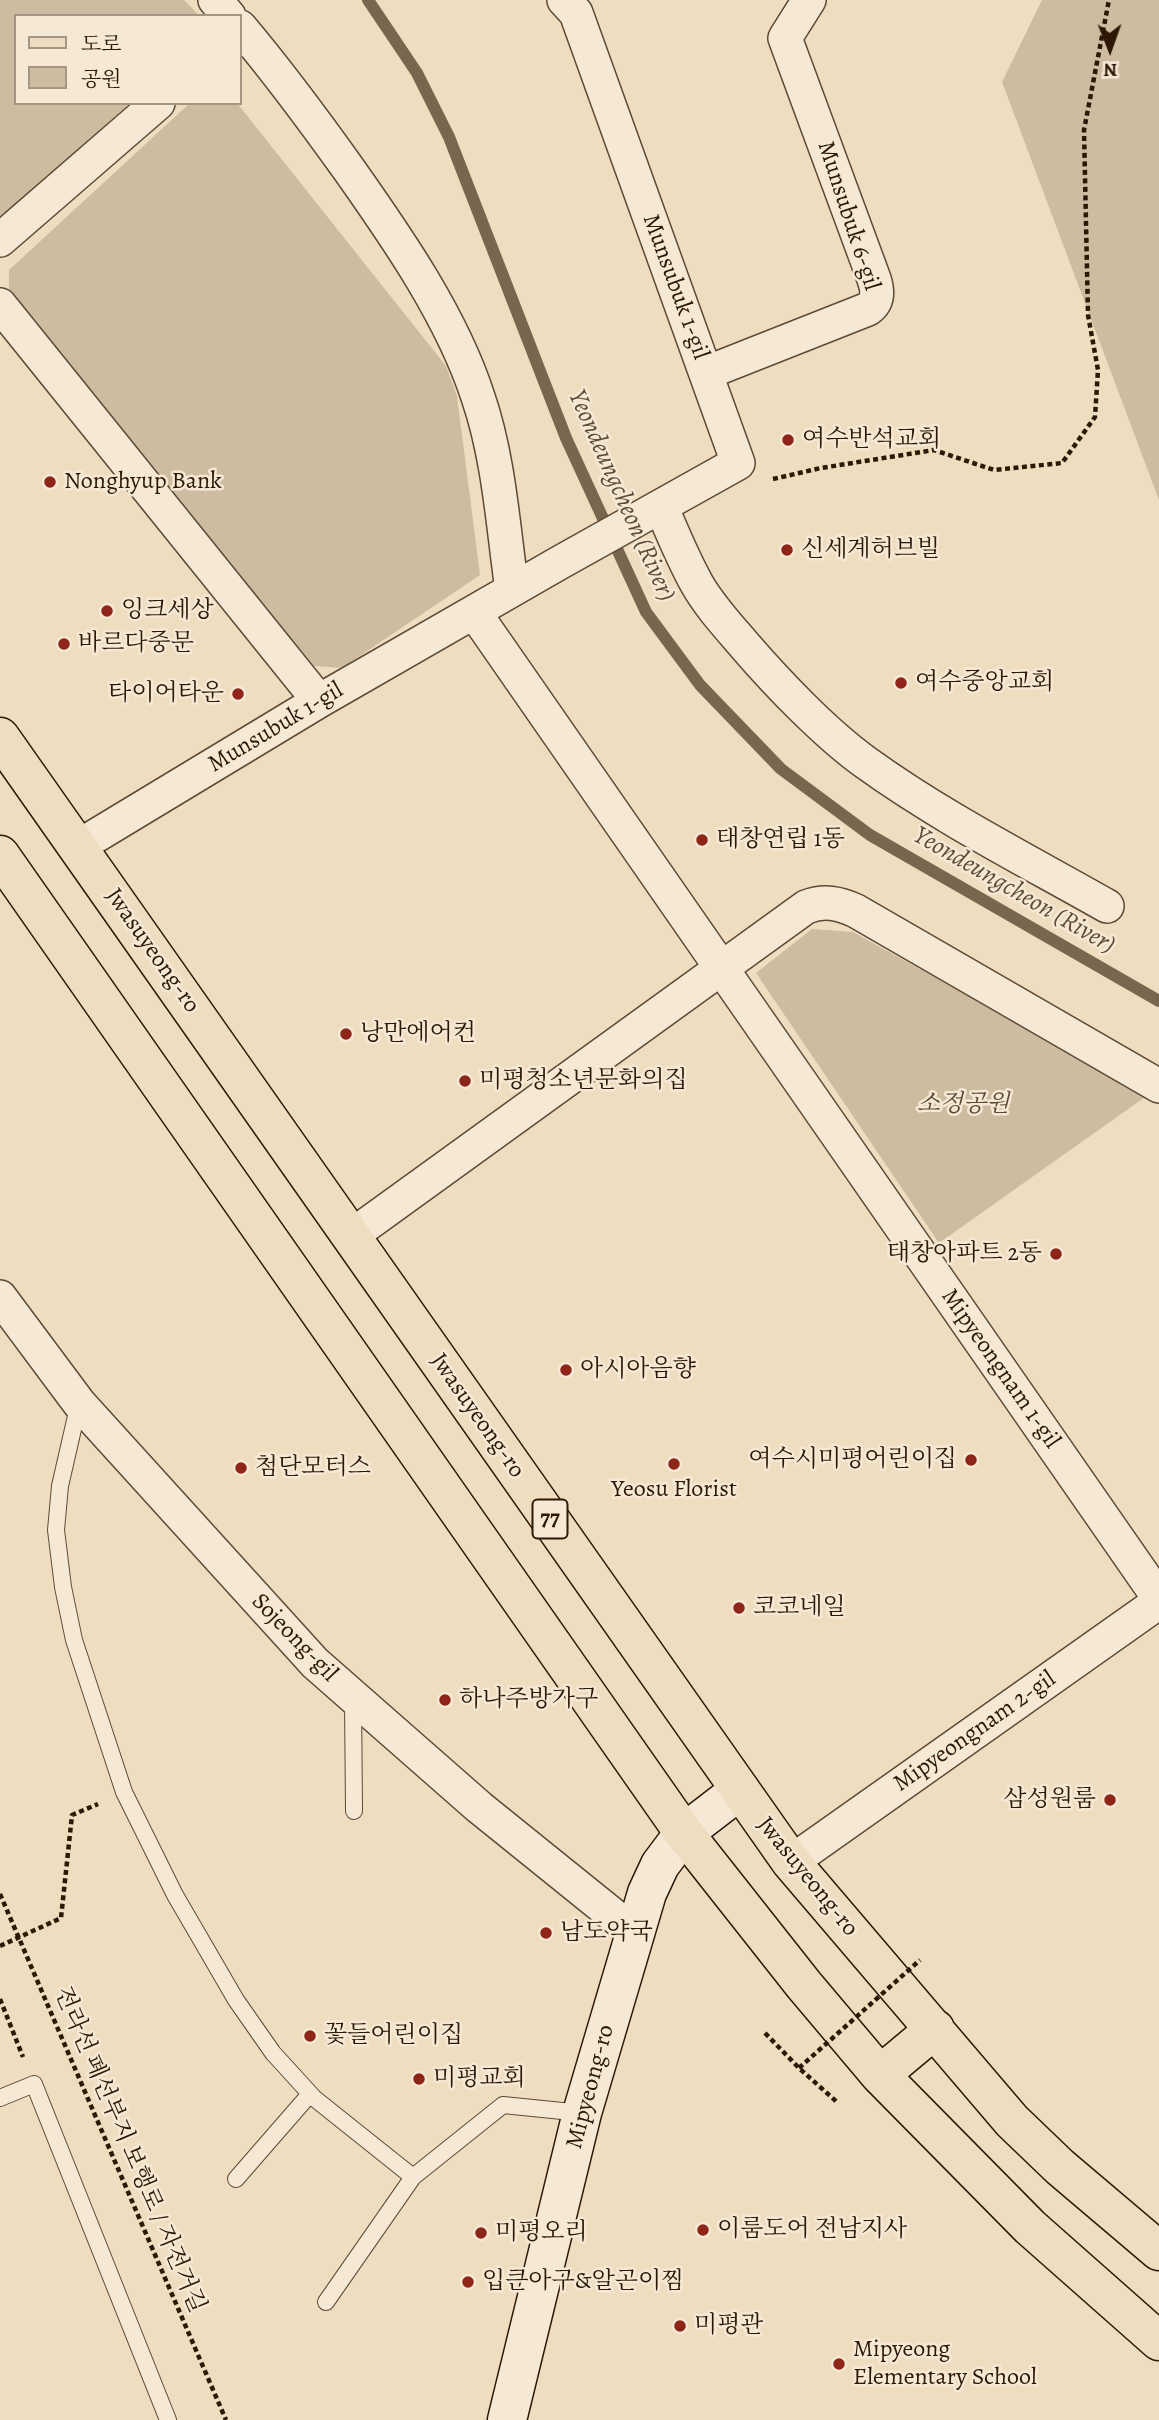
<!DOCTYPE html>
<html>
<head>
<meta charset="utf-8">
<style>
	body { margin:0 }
	#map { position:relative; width:1159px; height:2420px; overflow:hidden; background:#efddc0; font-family:Alegreya,"Noto Serif KR",serif }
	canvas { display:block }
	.legend { position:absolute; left:14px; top:14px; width:228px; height:91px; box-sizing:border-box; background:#f5e9d6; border:2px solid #a59582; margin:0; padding:9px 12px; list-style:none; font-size:21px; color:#2c1805 }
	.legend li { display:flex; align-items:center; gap:14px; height:35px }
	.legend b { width:35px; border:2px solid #a59582 }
	.north { position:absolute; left:1075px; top:14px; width:70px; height:70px; -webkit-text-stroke:5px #f5e9d6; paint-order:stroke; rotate:179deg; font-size:19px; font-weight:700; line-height:28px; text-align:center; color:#2c1805 }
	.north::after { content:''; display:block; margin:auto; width:24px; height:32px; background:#2c1805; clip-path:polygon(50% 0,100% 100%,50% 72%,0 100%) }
</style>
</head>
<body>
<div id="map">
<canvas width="1159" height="2420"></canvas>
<ul class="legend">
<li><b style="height:9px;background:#efddc0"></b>도로</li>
<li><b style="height:19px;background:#cebca0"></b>공원</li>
</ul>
<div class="north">N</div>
</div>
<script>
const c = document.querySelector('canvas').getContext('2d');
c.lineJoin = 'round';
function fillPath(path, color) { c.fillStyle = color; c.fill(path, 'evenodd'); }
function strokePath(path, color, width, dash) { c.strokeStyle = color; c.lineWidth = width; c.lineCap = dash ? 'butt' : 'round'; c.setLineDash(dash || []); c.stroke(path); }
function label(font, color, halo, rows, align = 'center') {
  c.font = font + ' Alegreya,"Noto Serif KR",serif'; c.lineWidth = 5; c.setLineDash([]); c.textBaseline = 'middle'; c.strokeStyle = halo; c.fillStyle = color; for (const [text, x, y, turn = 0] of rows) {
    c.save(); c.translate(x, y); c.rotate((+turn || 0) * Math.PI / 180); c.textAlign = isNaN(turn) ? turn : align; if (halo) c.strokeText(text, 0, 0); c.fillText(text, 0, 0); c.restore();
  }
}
fillPath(new Path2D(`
	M0 0H184L198 14 16 16V103H130L0 221Z
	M1042 0H1159V500L1002 82Z
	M190 103H237L446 366 457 396 480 575 342 668 314 666 9 298V270Z
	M812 929 853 932 1148 1095 939 1243 756 973Z`), '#cebca0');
strokePath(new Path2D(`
	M368 0 417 73 449 137 566 438 646 612 700 685 781 769 870 835 1159 1001`), '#79664f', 12);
const lane = new Path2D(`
	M79 1403 60 1486 56 1530 63 1587 74 1640 124 1792 175 1895 236 2000 273 2053 314 2098 413 2177
	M353 1698 354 1811
	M0 2098 34 2084 168 2420
	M236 2179 310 2094
	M326 2302 413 2177 503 2105 582 2113`);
const street = new Path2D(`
	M215 0 229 16
	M240 27C279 73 315 122 350 171 398 239 452 317 478 397 499 458 503 526 512 590
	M0 240 158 103
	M0 305 319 701
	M706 373 868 309C879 301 878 291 874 279L785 38 809 0
	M661 506C672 532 683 559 697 584 710 607 729 627 746 647 778 684 825 733 865 762 941 817 1026 860 1107 906
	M474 612 1159 1598
	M79 846 319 701 559 563 738 463 576 13 564 0
	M351 1236 806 907C824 900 839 903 856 911L1159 1086
	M0 1297 79 1403 315 1663 479 1807 634 1932
	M791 1862 1159 1602`);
const secondary = new Path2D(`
	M507 2420 582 2113 647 1893 660 1865 684 1833 740 1790`);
const primary = new Path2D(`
	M0 737 791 1862 1012 2121 1060 2167 1159 2251
	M0 855 684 1833 804 1985 880 2075 1030 2227 1159 2341
	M880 2075 935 2029`);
strokePath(lane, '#5d4934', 18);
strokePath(street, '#5d4934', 36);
strokePath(secondary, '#2c1805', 41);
strokePath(primary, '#2c1805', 41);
strokePath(new Path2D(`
	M773 479 821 468 934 450 994 470 1062 463 1095 417 1098 370 1088 315 1084 130 1109 0
	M0 1894 226 2420
	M0 1946 61 1918 72 1815 98 1804
	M0 1999 23 2057
	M765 2033 799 2068 838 2103`), '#2c1805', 4.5, [5, 3.5]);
strokePath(lane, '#f5e9d6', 16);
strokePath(street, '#f5e9d6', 33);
strokePath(secondary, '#f5e9d6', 38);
strokePath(primary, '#efddc0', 38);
strokePath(new Path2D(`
	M799 2068 920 1960`), '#2c1805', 4.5, [5, 3.5]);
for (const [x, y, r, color] of [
	[788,440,7,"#8f2418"],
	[50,482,7,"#8f2418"],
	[787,550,7,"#8f2418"],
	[107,611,7,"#8f2418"],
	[64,644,7,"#8f2418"],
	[901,683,7,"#8f2418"],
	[238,694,7,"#8f2418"],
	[702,840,7,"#8f2418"],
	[346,1034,7,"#8f2418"],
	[465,1081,7,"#8f2418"],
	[1056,1254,7,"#8f2418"],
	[566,1370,7,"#8f2418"],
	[971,1460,7,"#8f2418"],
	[674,1464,7,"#8f2418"],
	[241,1468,7,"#8f2418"],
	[739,1608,7,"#8f2418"],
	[445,1700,7,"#8f2418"],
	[1110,1800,7,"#8f2418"],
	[546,1933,7,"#8f2418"],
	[310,2036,7,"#8f2418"],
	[419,2079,7,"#8f2418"],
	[703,2230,7,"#8f2418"],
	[481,2233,7,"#8f2418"],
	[468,2282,7,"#8f2418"],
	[680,2326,7,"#8f2418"],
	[839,2364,7,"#8f2418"]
]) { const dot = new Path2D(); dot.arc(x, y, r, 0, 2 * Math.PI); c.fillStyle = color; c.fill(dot); strokePath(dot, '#f5e9d6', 2.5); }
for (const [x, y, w] of [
	[550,1519,35]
]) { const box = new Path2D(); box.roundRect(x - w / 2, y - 19.5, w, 39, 5); c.fillStyle = '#f5e9d6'; c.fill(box); strokePath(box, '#2c1805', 2); }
label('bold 23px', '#2c1805', null, [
	["77",550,1519]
]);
label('24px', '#2c1805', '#f5e9d6', [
	["Munsubuk 6-gil",848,216,72],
	["Munsubuk 1-gil",675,287,70],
	["Munsubuk 1-gil",276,728,-31],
	["Jwasuyeong-ro",152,951,55],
	["Mipyeongnam 1-gil",1000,1369,55],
	["Jwasuyeong-ro",477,1416,55],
	["Sojeong-gil",294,1638,46],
	["Mipyeongnam 2-gil",975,1732,-35],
	["Jwasuyeong-ro",807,1877,51],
	["Mipyeong-ro",591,2087,-75],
	["전라선 폐선부지 보행로 / 자전거길",129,2150,67]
]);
label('24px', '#2c1805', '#f5e9d6', [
	["여수반석교회",802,440],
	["Nonghyup Bank",64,482],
	["신세계허브빌",801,550],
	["잉크세상",121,611],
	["바르다중문",78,644],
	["여수중앙교회",915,683],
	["타이어타운",224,694,"right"],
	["태창연립 1동",716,840],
	["낭만에어컨",360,1034],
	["미평청소년문화의집",479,1081],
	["태창아파트 2동",1042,1254,"right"],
	["아시아음향",580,1370],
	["여수시미평어린이집",957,1460,"right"],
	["첨단모터스",255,1468],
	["Yeosu Florist",674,1490,"center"],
	["코코네일",753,1608],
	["하나주방가구",459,1700],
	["삼성원룸",1096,1800,"right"],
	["남도약국",560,1933],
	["꽃들어린이집",324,2036],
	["미평교회",433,2079],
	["이룸도어 전남지사",717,2230],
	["미평오리",495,2233],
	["입큰아구&알곤이찜",482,2282],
	["미평관",694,2326],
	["Mipyeong",853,2350],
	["Elementary School",853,2378]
], 'left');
label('italic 24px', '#5d4934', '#f5e9d6', [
	["소정공원",963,1105]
]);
label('italic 26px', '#604c36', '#f5e9d6', [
	["Yeondeungcheon (River)",621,496,66],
	["Yeondeungcheon (River)",1014,891,30]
]);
</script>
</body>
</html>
